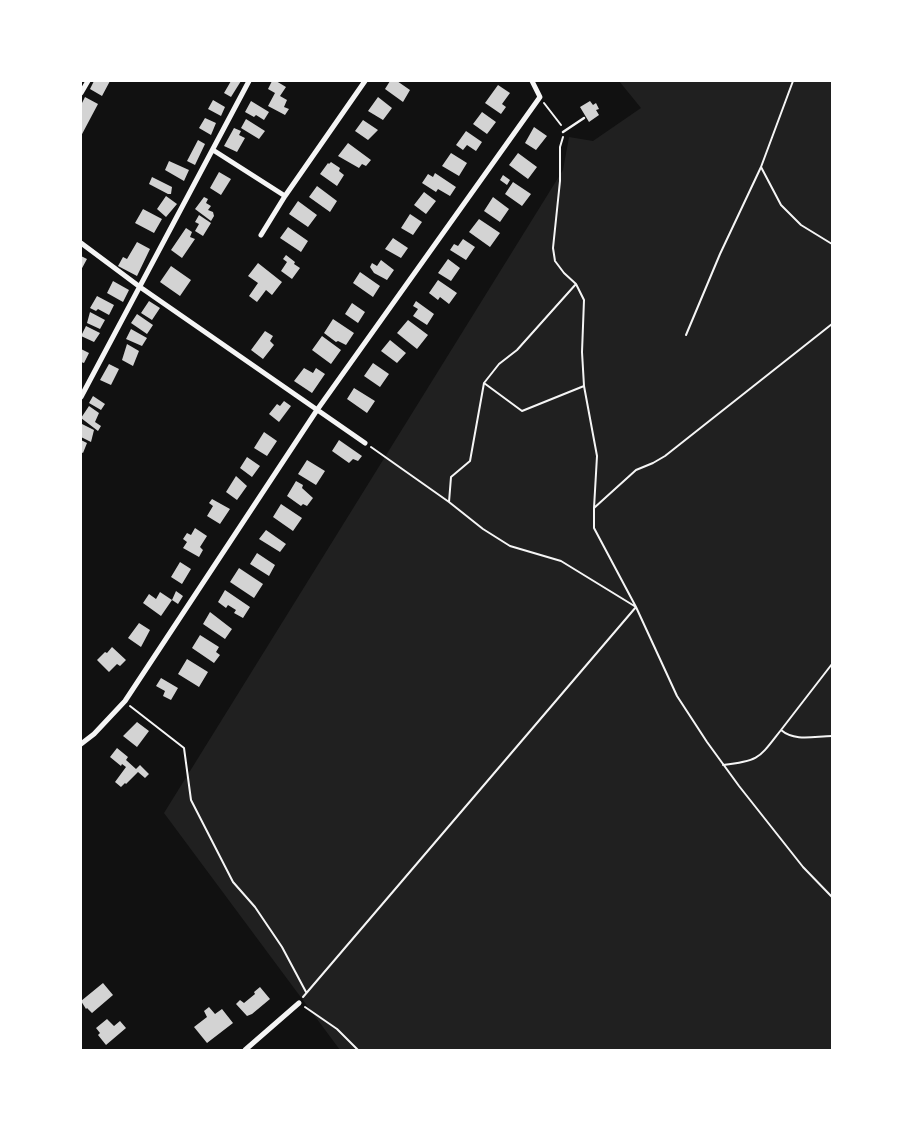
<!DOCTYPE html>
<html>
<head>
<meta charset="utf-8">
<style>
	body { margin:0 }
	#map { position:relative; width:913px; height:1131px; overflow:hidden; background:#111; font-family:Roboto,sans-serif }
	canvas { display:block }
	.frame { position:absolute; inset:0; border:82px solid #fff; pointer-events:none }
</style>
</head>
<body>
<div id="map">
<canvas width="913" height="1131"></canvas>
<div class="frame"></div>
</div>
<script>
const c = document.querySelector('canvas').getContext('2d');
c.lineJoin = 'round';
function fillPath(path, color) { c.fillStyle = color; c.fill(path, 'evenodd'); }
function strokePath(path, color, width, dash) { c.strokeStyle = color; c.lineWidth = width; c.lineCap = dash ? 'butt' : 'round'; c.setLineDash(dash || []); c.stroke(path); }
fillPath(new Path2D(`
	M619 81H832V1050H340L164 813 563 170 569 137 593 141 641 108Z`), '#202020');
fillPath(new Path2D(`
	M94 81H110L102 96 90 89Z
	M231 81H241L231 97 224 93Z
	M272 81H276L286 87 280 96 287 100 284 107 289 109 285 115 268 106 275 93 268 89Z
	M390 81H397L410 90 403 102 385 89Z
	M498 85 510 93 502 104 506 107 501 114 485 103Z
	M85 97 98 104 81 136V105Z
	M378 97 392 108 383 120 368 111Z
	M213 100 225 107 221 116 208 109Z
	M251 101 269 112 264 120 256 115 254 117 245 112Z
	M590 101 593 105 596 103 599 109 596 110 599 115 589 122 580 107Z
	M482 112 496 122 487 134 473 124Z
	M205 118 216 123 211 135 199 128Z
	M246 119 265 131 259 139 241 128Z
	M363 120 378 130 368 140 355 131Z
	M534 127 547 136 536 150 525 143Z
	M234 128 241 131 239 135 245 138 237 152 224 146Z
	M466 131 482 142 476 151 467 145 463 150 456 145Z
	M198 140 205 144 195 165 187 161Z
	M348 143 371 160 366 166 362 164 359 168 338 156Z
	M451 153 467 163 459 176 442 166Z
	M518 153 537 167 528 179 509 165Z
	M169 161 189 170 184 181 165 170Z
	M331 162 340 168 339 171 344 175 337 186 320 174 328 163 329 164Z
	M219 172 231 179 221 195 210 188Z
	M435 173 456 187 450 196 438 189 436 192 422 183 428 174 433 177Z
	M503 175 510 180 507 185 500 180Z
	M152 177 172 187 171 194H168L149 184Z
	M513 182 531 194 522 206 505 194Z
	M317 186 337 201 330 212 309 197Z
	M424 192 436 201 426 214 414 205Z
	M166 196 177 204 166 217 157 209Z
	M204 197 208 199 206 203 211 206 208 210 213 212 214 216 211 221 195 209Z
	M493 197 509 209 500 222 484 211Z
	M298 201 317 215 308 227 289 214Z
	M143 209 162 219 154 233 135 223Z
	M410 214 422 222 413 235 401 228Z
	M199 215 211 223 203 236 195 231 199 224 195 222Z
	M479 219 500 233 490 247 469 232Z
	M288 227 308 241 301 252 280 238Z
	M186 228 192 232 190 237 195 239 182 258 171 250Z
	M393 238 408 248 401 258 385 249Z
	M463 239 475 247 466 260 450 250 454 244 458 246Z
	M137 242 150 249 137 276 118 266 123 257 127 259Z
	M286 255 295 262 294 264 300 268 292 279 281 271 287 262 283 259Z
	M81 256 87 259 81 270Z
	M448 259 460 268 451 281 438 273Z
	M381 260 394 270 387 280 374 273 370 267 372 263 377 266Z
	M258 263 282 282 272 295 266 290 257 302 249 296 258 283 248 276Z
	M171 266 191 280 180 296 160 282Z
	M360 272 380 286 373 297 353 283Z
	M438 280 457 293 449 304 440 297 438 300 429 293Z
	M113 281 129 290 123 302 107 293Z
	M97 296 114 305 109 315 98 309 96 311 90 308Z
	M149 301 160 308 152 320 141 313Z
	M416 301 434 314 427 325 413 316 418 309 413 306Z
	M352 303 365 312 358 323 345 314Z
	M90 312 105 320 100 329 87 323Z
	M137 314 153 325 147 334 131 323Z
	M333 319 354 333 346 345 338 341 336 342 324 333Z
	M408 320 428 335 417 349 397 333Z
	M86 326 100 333 94 342 81 336Z
	M131 329 147 338 142 346 126 339Z
	M265 331 273 336 270 341 274 345 263 359 251 350Z
	M322 336 341 350 331 364 312 350Z
	M390 340 406 353 397 363 381 351Z
	M127 344 139 351 133 366 122 360Z
	M81 349 89 353 84 363 81 362Z
	M373 363 389 374 380 387 364 376Z
	M109 364 119 369 111 385 100 380Z
	M304 368 313 373 316 368 325 374 312 393 294 381Z
	M354 388 375 401 367 413 347 399Z
	M93 396 105 404 101 410 89 403Z
	M284 401 291 406 279 422 269 414 277 404 280 406Z
	M89 406 99 413 95 422 101 426 98 431 81 418Z
	M82 424 94 430 91 442 81 437Z
	M264 432 277 441 267 456 254 448Z
	M81 440 87 443 83 453 81 452Z
	M339 440 362 456 358 461 353 459 349 463 332 451Z
	M247 457 260 466 252 477 240 468Z
	M307 460 325 471 316 485 298 474Z
	M236 476 247 486 237 500 226 492Z
	M296 481 303 485 302 488 313 498 307 506 303 504 301 506 287 496Z
	M212 499 230 509 220 524 207 516 213 506 209 503Z
	M281 504 302 518 293 531 273 517Z
	M195 528 207 536 200 547 203 550 199 557 183 548 187 542 183 539 187 533 191 535Z
	M266 530 286 544 280 552 259 539Z
	M257 553 275 565 269 576 250 564Z
	M180 562 191 569 182 584 171 577Z
	M239 568 263 584 254 598 230 582Z
	M225 590 250 607 243 618 234 613 236 610 228 605 226 608 218 602Z
	M176 591 183 596 178 604 172 600 161 616 143 603 149 594 156 599 160 592 172 600Z
	M210 612 232 629 225 639 203 624Z
	M139 623 150 630 141 647 128 638Z
	M200 635 219 647 216 652 220 655 214 663 192 648Z
	M112 647 126 660 120 666 117 664 109 672 97 660 105 652 107 653Z
	M187 659 208 672 199 687 178 674Z
	M161 678 178 688 171 700 163 696 165 691 156 686Z
	M137 722 149 731 137 747 123 736Z
	M117 748 128 757 126 760 136 769 140 765 149 774 145 778 138 772 126 784 125 783 121 787 115 782 126 767 122 764 121 766 110 757Z
	M103 983 113 995 92 1013 87 1008 86 1009 81 1001Z
	M260 987 270 999 252 1014 247 1016 236 1004 240 1000 244 1003 255 994 254 992Z
	M209 1007 215 1014 222 1009 233 1023 207 1043 194 1027 207 1017 204 1011Z
	M107 1019 114 1026 120 1021 126 1028 106 1045 98 1035 100 1033 96 1028Z`), '#d3d3d3');
strokePath(new Path2D(`
	M544 103 561 125
	M563 137 560 147V181L553 248 555 261 564 273 576 284 584 300 582 352 584 386 597 456 594 508V528L636 607 677 696 707 742 739 786 803 867 832 897
	M761 167 781 205 801 225 832 244
	M686 335 720 254 761 167 793 81
	M484 383 499 364 517 350 576 284
	M371 447 449 502
	M594 508 636 470 653 463 665 456 832 324
	M832 664 781 730C795 742 815 736 832 736
	M130 706 184 748 191 800 233 882 255 907 282 947 306 992
	M723 765C760 761 759 758 781 730
	M303 997 636 607 561 561 510 546 483 529 449 502 451 477 470 461 484 383 522 411 584 386
	M305 1007 337 1029 358 1050`), '#f5f5f5', 2);
strokePath(new Path2D(`
	M563 132 584 118`), '#f5f5f5', 2.5);
strokePath(new Path2D(`
	M81 93 88 81
	M213 150 285 196
	M261 235 285 196 365 81
	M81 243 140 287 365 443
	M81 397 249 81
	M81 744 94 734 125 701 317 410 540 97 532 81
	M245 1050 299 1003`), '#f5f5f5', 5);
</script>
</body>
</html>
